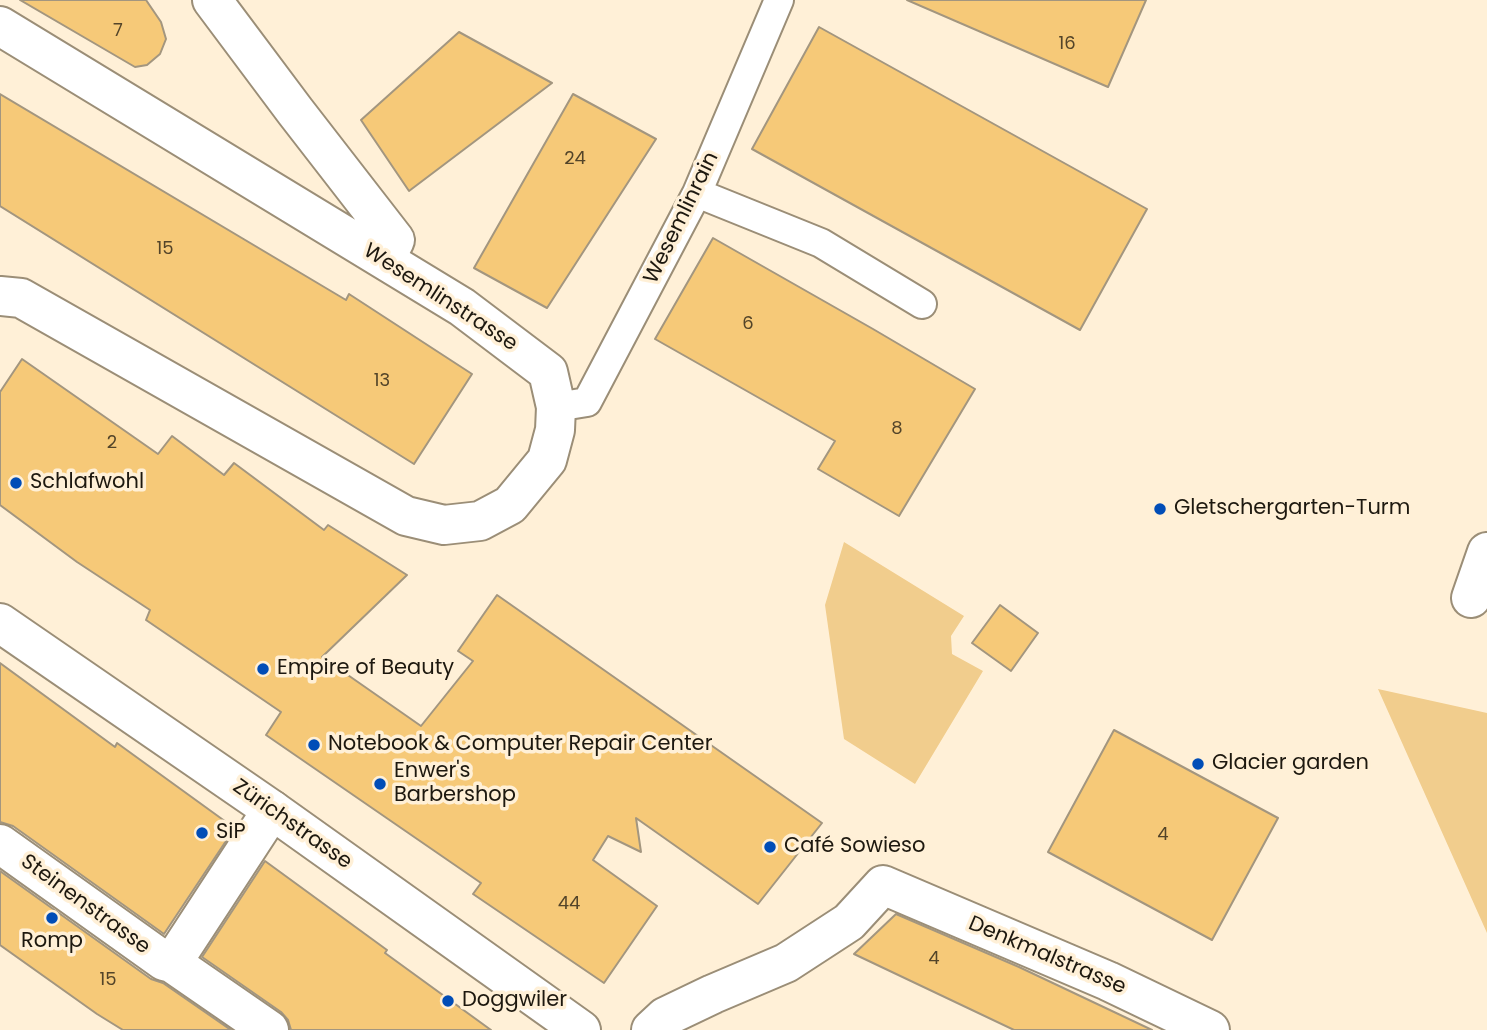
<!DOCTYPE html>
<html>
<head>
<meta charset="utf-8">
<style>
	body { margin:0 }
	canvas { display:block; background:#fff0d7 }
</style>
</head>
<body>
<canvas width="1487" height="1030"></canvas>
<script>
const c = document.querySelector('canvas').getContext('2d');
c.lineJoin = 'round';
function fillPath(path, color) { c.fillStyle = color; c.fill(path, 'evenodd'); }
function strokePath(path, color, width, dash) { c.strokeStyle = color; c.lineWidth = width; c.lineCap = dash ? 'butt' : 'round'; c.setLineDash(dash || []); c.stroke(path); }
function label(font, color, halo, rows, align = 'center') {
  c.font = font + ' Poppins,sans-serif'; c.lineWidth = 7; c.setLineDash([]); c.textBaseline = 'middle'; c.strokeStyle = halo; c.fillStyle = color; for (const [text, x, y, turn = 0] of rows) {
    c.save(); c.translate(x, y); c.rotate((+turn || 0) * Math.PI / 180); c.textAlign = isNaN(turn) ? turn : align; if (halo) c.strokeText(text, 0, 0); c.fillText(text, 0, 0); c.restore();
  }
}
fillPath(new Path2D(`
	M844 542 964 616 951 636 952 654 983 671 915 784 844 739 825 605Z
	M1378 689 1487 713V933Z`), '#f1cd8d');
const building = new Path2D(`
	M20 0H146L161 22 166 39 160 54 147 65 135 67Z
	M907 0H1146L1108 87Z
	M819 27 1147 209 1080 330 752 149Z
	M459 32 552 83 409 191 361 120Z
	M0 94 346 300 349 294 472 374 414 464 0 206Z
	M573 94 656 139 547 308 474 268Z
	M713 238 873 329 975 389 899 516 818 469 835 441 655 339Z
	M22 359 158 454 172 436 224 475 234 463 324 530 328 525 407 575 322 657 421 726 473 661 458 651 497 595 822 823 758 904 636 818 641 852 608 836 593 860 657 906 604 983 473 894 481 883 266 735 281 712 146 620 150 610 77 562 0 505V392Z
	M1000 605 1038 633 1011 671 972 643Z
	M0 663 115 747 117 743 233 827 228 834 230 835 164 934 13 826 0 822Z
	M1114 730 1278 818 1212 940 1048 852Z
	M265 861 387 950 385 953 491 1030H291L288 1020 281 1012 202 957Z
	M0 871 151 979 163 983 231 1030H123L97 1014 0 945Z
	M896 914 1019 967 1152 1030H1014L854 954Z`);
fillPath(building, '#f6c978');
strokePath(building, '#a3967f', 2);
const lane = new Path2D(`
	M697 193 821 243 922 304
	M556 407 587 402 697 193 779 0`);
const street = new Path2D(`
	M212 0 295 111 395 240 385 260
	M0 26 462 307 548 372 556 407 555 430 547 460 510 505 480 521 444 525 406 516 21 298 0 296
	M1471 598 1487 552
	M0 844 164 961 172 963 269 1030
	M172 963 272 810
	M651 1030 665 1017 713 994 786 963 849 922 883 885 1108 981 1210 1030`);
const primary = new Path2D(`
	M0 623 272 810 581 1030`);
strokePath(lane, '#9b8e77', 32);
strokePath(street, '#9b8e77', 42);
strokePath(primary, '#9b8e77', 42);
strokePath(lane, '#fff', 28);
strokePath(street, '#fff', 38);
strokePath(primary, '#fff', 38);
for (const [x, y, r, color] of [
	[16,483,7,"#014db7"],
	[1160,509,7,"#014db7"],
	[263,669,7,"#014db7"],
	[314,745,7,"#014db7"],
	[1198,764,7,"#014db7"],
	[380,784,7,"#014db7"],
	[202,833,7,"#014db7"],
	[770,847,7,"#014db7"],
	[52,918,7,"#014db7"],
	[448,1001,7,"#014db7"]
]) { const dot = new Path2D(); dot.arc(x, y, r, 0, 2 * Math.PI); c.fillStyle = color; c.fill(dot); strokePath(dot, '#fff0d7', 2.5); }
label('18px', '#534429', null, [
	["7",118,31],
	["16",1067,44],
	["24",575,159],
	["15",165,249],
	["6",748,324],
	["13",382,381],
	["8",897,429],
	["2",112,443],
	["4",1163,835],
	["44",569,904],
	["4",934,959],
	["15",108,980]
]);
label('21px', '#1d180f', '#fff0d7', [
	["Wesemlinrain",682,218,-64],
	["Wesemlinstrasse",440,298,33],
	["Zürichstrasse",292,825,35],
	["Steinenstrasse",85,905,36],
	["Denkmalstrasse",1047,956,23]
]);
label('21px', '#1d180f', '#fff0d7', [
	["Schlafwohl",30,483],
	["Gletschergarten-Turm",1174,509],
	["Empire of Beauty",277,669],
	["Notebook & Computer Repair Center",328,745],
	["Glacier garden",1212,764],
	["Enwer's",394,772],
	["Barbershop",394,796],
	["SiP",216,833],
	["Café Sowieso",784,847],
	["Romp",52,942,"center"],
	["Doggwiler",462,1001]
], 'left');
</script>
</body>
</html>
